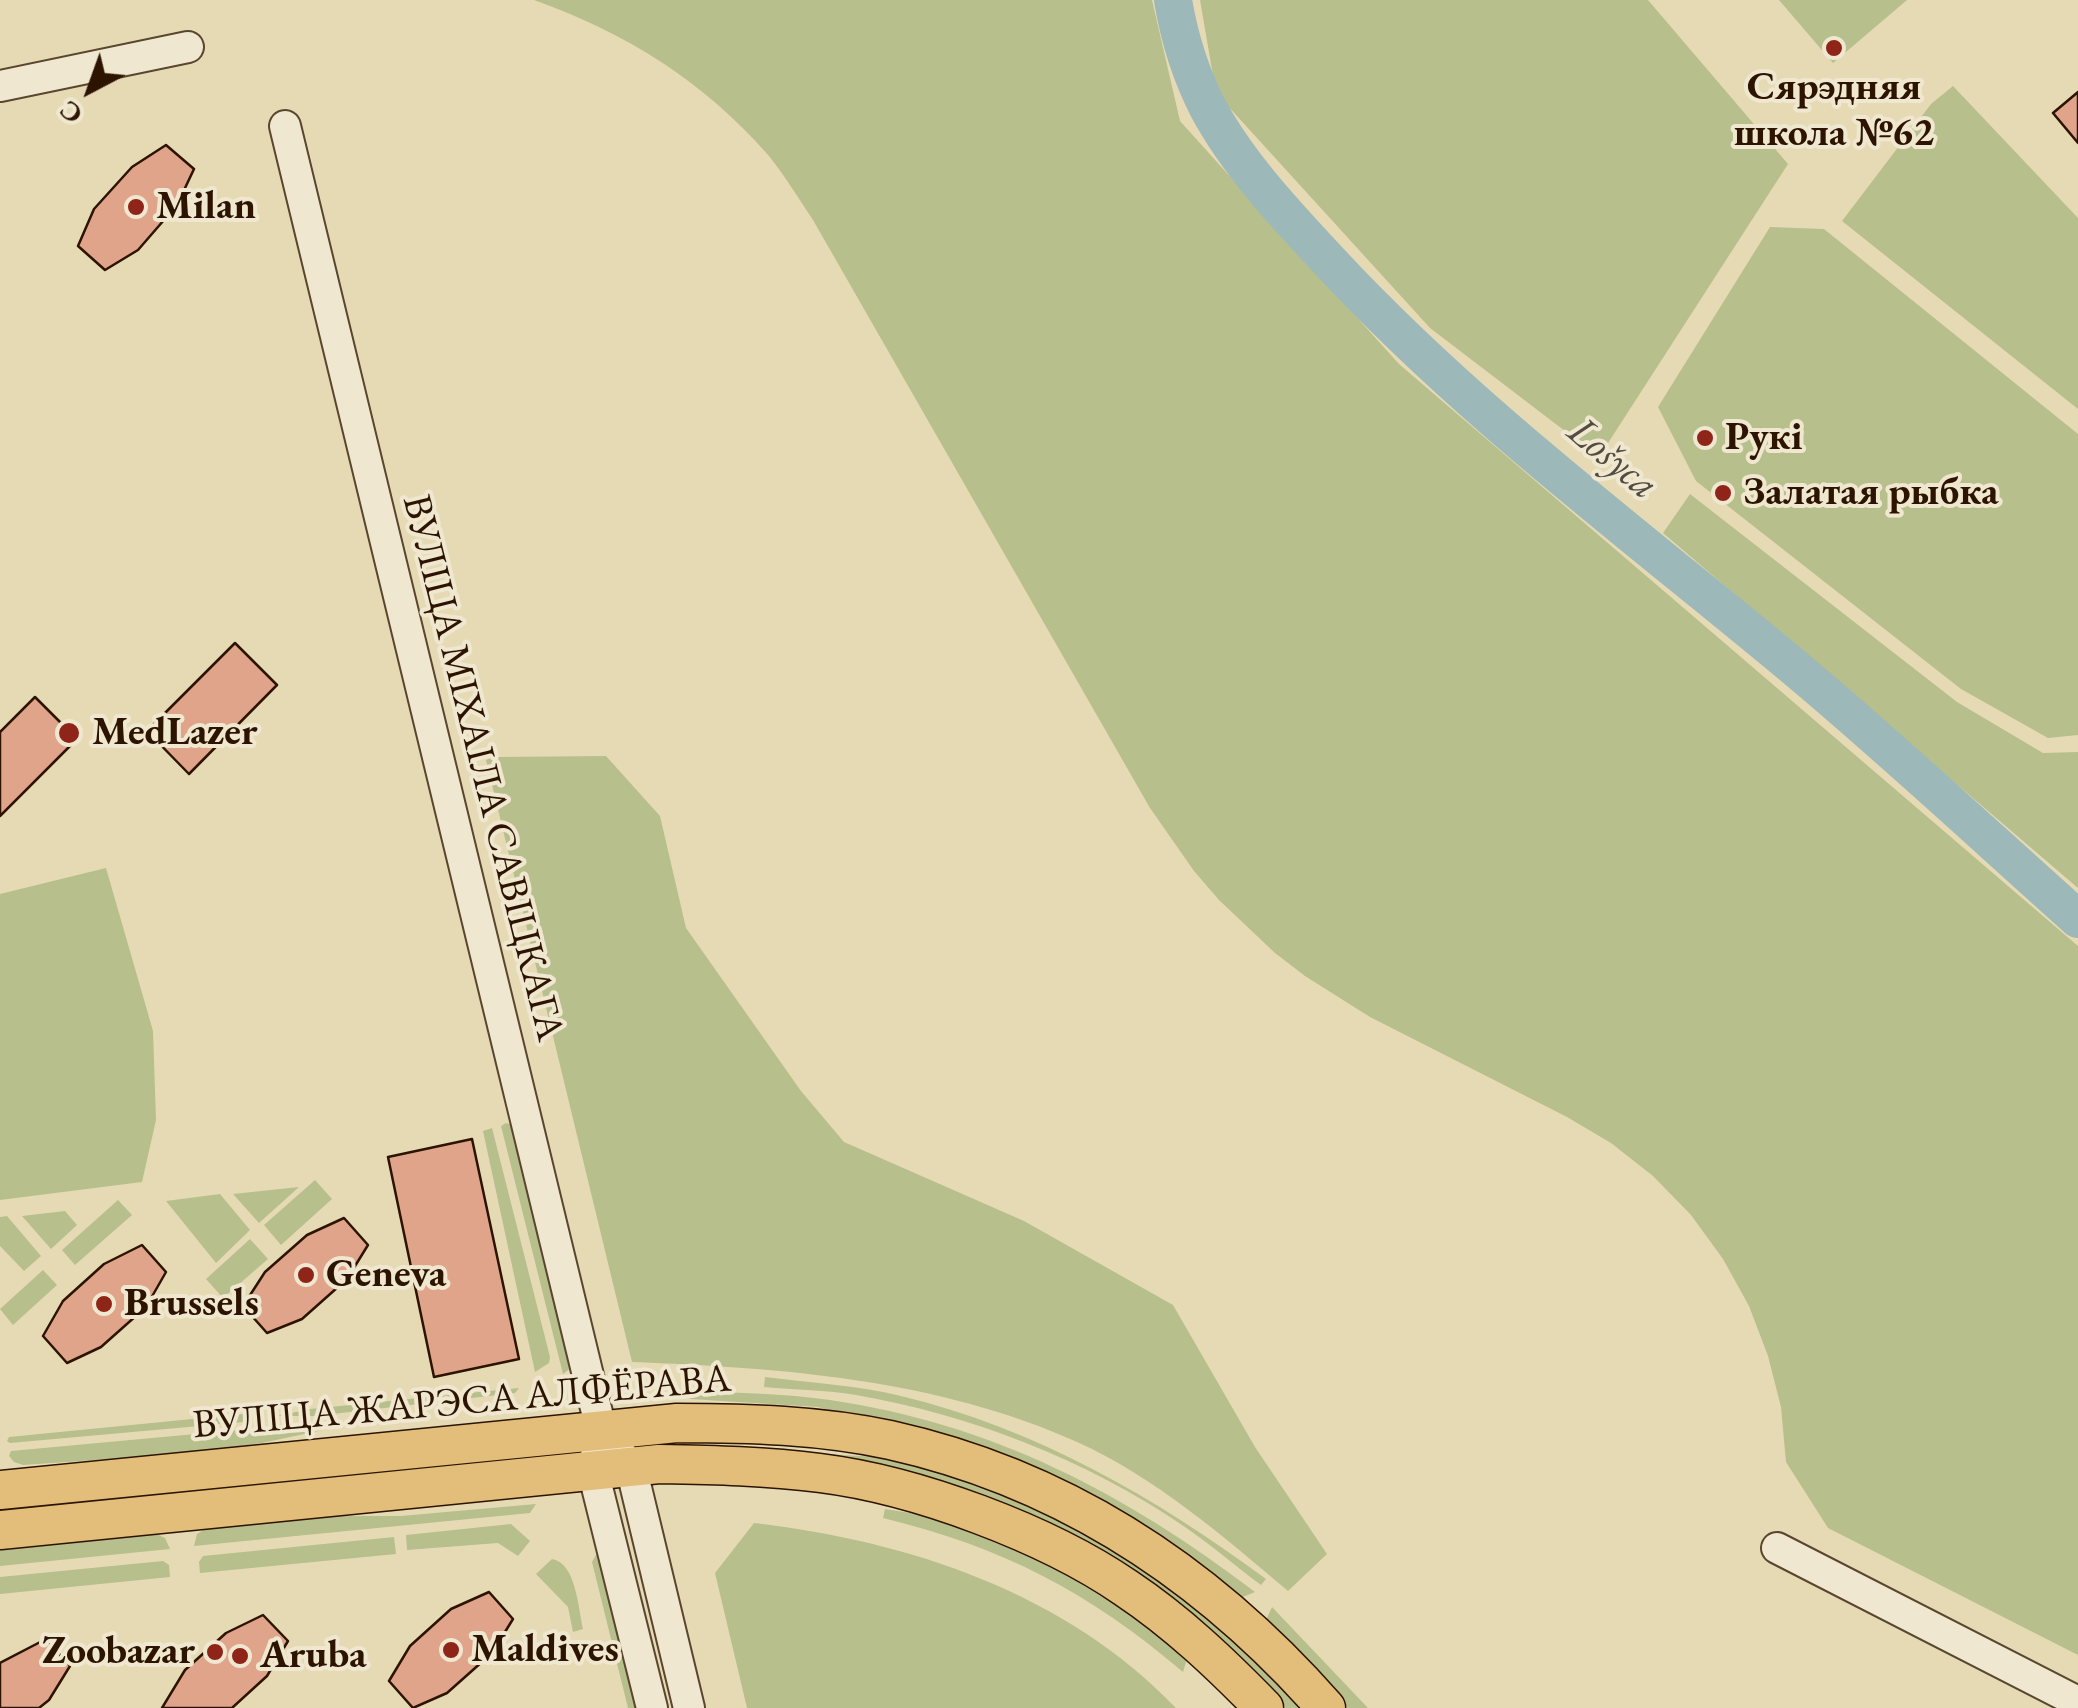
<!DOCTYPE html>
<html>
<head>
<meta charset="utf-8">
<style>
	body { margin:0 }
	#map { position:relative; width:2078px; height:1708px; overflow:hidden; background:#e6dab5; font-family:"EB Garamond",serif }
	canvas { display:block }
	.north { position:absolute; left:40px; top:40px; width:100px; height:100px; -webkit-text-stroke:8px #efe7cf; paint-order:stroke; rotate:221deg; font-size:28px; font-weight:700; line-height:40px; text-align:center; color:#2c1401 }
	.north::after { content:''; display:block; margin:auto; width:35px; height:45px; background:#2c1401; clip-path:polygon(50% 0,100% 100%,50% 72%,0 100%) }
</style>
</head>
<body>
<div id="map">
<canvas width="2078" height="1708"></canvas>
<div class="north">С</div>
</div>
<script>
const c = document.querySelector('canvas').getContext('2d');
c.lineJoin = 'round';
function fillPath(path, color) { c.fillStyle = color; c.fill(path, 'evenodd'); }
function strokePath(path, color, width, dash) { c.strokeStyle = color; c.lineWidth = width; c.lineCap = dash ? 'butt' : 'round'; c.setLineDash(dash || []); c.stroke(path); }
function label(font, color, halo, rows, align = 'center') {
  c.font = font + ' "EB Garamond",serif'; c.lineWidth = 8; c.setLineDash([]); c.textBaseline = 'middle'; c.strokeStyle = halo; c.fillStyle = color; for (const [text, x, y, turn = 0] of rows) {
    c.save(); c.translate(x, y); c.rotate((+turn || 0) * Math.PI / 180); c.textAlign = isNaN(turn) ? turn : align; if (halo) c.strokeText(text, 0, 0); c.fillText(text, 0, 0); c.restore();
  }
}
fillPath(new Path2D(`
	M534 0H1152L1180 121 1399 364 2078 946V1655L1828 1528 1786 1462 1781 1407 1768 1356 1749 1306 1723 1259 1691 1215 1653 1176 1611 1143 1567 1117 1370 1017 1305 976 1275 953 1219 900 1194 871 1150 808 813 220C799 199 785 176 769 156 702 80 628 34 534 0Z
	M1200 0H1648L1788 164 1599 457 1430 328 1216 93Z
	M1779 0H1907L1833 63Z
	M1953 86 2078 218V409L1842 221 1931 104Z
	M1770 227 1824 229 2078 434V735L2048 738 1961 689 1696 481 1658 407Z
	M1690 494 1957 702 2043 753 2078 752V888L1663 533Z
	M606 756 660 816 686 928 801 1091 844 1142 1024 1221 1173 1305 1255 1447 1327 1554 1288 1591C1224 1537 1155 1477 1077 1442 937 1379 783 1368 632 1362L486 760 494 757Z
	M106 868 153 1031 156 1120 142 1182 0 1200V894Z
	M506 1123 516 1126 572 1367 563 1374 501 1126Z
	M492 1128 550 1357 549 1363 535 1372 483 1131Z
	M315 1180 332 1199 281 1245 264 1225Z
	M299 1187 259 1223 233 1194Z
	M220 1194 250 1230 216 1263 166 1201Z
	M118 1200 132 1215 75 1265 62 1250Z
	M65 1211 77 1225 51 1249 22 1216Z
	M7 1216 41 1256 24 1271 0 1246V1217Z
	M250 1239 268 1259 223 1298 206 1279Z
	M43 1270 57 1285 13 1325 0 1309Z
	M765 1377C811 1383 857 1385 901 1396 1037 1429 1155 1497 1266 1579L1261 1585C1234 1565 1209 1543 1182 1525 1087 1460 968 1414 856 1395 826 1390 795 1390 764 1387Z
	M519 1388 515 1393 315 1416H277L310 1409Z
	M701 1391C744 1393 787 1394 830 1400 993 1424 1125 1493 1255 1592L1243 1597 1232 1594 873 1423 818 1407 690 1399 694 1392Z
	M243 1414 247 1420 244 1422 10 1443 7 1441 9 1437Z
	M304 1424 319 1426 323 1430 262 1443 182 1454 23 1465 14 1462 9 1456 11 1451Z
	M699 1447 896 1458 1015 1496 1078 1527 1196 1603 1304 1708H1286L1242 1663 1139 1578Z
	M536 1504 530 1513 194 1546 197 1534 207 1528 320 1516H401Z
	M885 1509 955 1520 1077 1575 1174 1644 1187 1659 1183 1672C1089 1592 1003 1547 883 1518Z
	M754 1523C909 1541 1066 1593 1176 1708H747L715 1573Z
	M511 1524 530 1541 518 1556 498 1543 407 1550 406 1535Z
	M155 1533 165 1538 170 1549 0 1566V1549Z
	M394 1537 396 1554 200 1573 199 1562 203 1556Z
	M597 1553H602L640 1708H628L592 1562Z
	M552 1559C576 1563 578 1607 583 1629L573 1632 568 1607 536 1574Z
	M163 1561 169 1565 170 1577 0 1594V1577Z
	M1272 1607 1368 1708H1348L1269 1627 1267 1618Z`), '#b7bf8c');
strokePath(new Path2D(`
	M1173 0C1179 36 1191 75 1208 108 1238 164 1286 215 1329 261 1470 413 1637 536 1795 668 1892 749 1984 835 2078 919`), '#9cb8b9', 38);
const building = new Path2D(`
	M2078 92V143L2053 113Z
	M166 145 194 169 177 205 138 250 105 270 78 246 94 209 132 167Z
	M235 643 277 685 189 774 147 731Z
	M35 697 77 739 0 816V732Z
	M472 1139 519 1359 434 1377 388 1157Z
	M344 1218 368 1245 347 1279 302 1319 267 1333 243 1306 265 1272 307 1235Z
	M142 1245 166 1272 146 1307 101 1347 67 1363 43 1336 63 1301 104 1264Z
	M489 1592 513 1619 492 1653 447 1693 413 1708 389 1681 410 1646 451 1609Z
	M263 1615 288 1641 267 1676 232 1708H162L185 1670 226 1633Z
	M46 1639 70 1666 49 1700 39 1708H0V1663Z`);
fillPath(building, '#e0a48b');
strokePath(building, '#2c1401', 2.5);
const minor = new Path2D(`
	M0 86 188 47
	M285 126 601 1429 593 1471 652 1708
	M618 1451 631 1467 689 1708
	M1777 1548 2078 1702`);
const major = new Path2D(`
	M0 1490 677 1423C748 1423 820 1425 890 1440 1065 1479 1209 1575 1326 1708
	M0 1530 659 1464C713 1465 766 1466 820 1473 916 1485 1046 1533 1126 1588 1177 1622 1221 1664 1264 1708`);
strokePath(minor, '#5a462e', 34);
strokePath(major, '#2c1401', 41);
strokePath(minor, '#efe7cf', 30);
strokePath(major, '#e3bd7a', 38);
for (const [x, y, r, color] of [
	[1834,48,10,"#8f2418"],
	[136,207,10,"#8f2418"],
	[1705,438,10,"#8f2418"],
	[1723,493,10,"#8f2418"],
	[69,733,12,"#8f2418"],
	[306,1275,10,"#8f2418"],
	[104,1304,10,"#8f2418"],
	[451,1650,10,"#8f2418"],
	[215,1652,10,"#8f2418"],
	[240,1656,10,"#8f2418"]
]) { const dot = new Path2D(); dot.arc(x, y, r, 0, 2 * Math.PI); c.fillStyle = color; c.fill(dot); strokePath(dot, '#efe7cf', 4); }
label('bold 40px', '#2c1401', '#efe7cf', [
	["Сярэдняя",1834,88,"center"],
	["школа №62",1834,134,"center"],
	["Milan",156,207],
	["Рукі",1725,438],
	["Залатая рыбка",1743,493],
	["MedLazer",92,733],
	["Geneva",326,1275],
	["Brussels",124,1304],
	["Maldives",471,1650],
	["Zoobazar",195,1652,"right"],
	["Aruba",260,1656]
], 'left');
label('40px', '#2c1401', '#efe7cf', [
	["ВУЛІЦА МІХАІЛА САВІЦКАГА",482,768,76],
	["ВУЛІЦА ЖАРЭСА АЛФЁРАВА",462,1403,-5]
]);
label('italic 42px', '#534d41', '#efe7cf', [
	["Lošyca",1612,459,40]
]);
</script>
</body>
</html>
